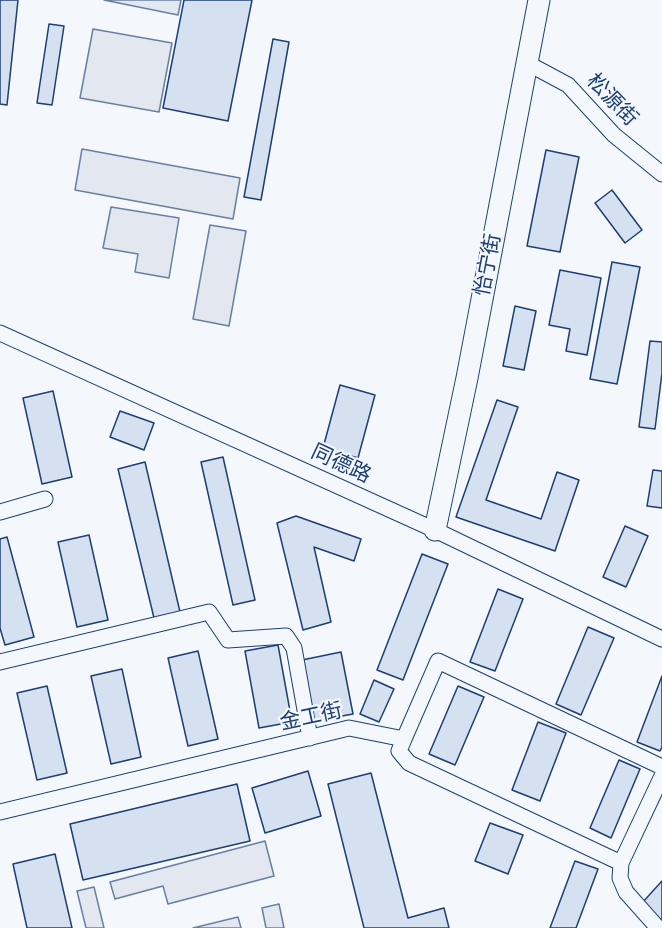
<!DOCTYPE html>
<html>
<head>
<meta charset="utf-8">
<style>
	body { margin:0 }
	canvas { display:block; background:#f4f7fb }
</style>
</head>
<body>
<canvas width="662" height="928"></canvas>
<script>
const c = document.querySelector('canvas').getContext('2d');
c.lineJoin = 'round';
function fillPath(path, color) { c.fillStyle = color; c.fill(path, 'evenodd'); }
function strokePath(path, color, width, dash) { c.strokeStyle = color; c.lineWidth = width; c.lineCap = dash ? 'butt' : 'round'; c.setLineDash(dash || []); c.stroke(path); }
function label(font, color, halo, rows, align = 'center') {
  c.font = font + ' "Work Sans","Noto Sans SC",sans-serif'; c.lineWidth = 4.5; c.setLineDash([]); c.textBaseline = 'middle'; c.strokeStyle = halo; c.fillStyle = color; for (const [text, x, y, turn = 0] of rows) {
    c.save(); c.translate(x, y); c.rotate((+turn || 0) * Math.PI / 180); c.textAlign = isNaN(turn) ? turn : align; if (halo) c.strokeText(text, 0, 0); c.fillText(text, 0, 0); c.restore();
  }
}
const parking = new Path2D(`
	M104 0H181L178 15Z
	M93 29 172 43 159 112 80 98Z
	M82 149 240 178 233 219 75 190Z
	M111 207 179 218 169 278 135 272 138 254 103 248Z
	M210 225 246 231 229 326 193 319Z
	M265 841 274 876 168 904 163 886 115 899 110 882Z
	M94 887 104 928H86L77 891Z
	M279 904 284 928H266L262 908Z
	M238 917 241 928H193Z`);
fillPath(parking, '#e3e8f0');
strokePath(parking, '#687fa3', 1.5);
const building = new Path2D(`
	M0 0H18L7 105 0 104Z
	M184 0H252L228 121 163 108Z
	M49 24 64 26 52 105 37 103Z
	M273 39 289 42 261 200 244 197Z
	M546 150 579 157 560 252 527 246Z
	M612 190 642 230 625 243 595 203Z
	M612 262 640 267 617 384 590 379Z
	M560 270 601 278 587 355 566 351 570 329 549 325Z
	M515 306 536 311 524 370 503 366Z
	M650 341 662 342V373L655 429 639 427Z
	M340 385 375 395 358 458 323 448Z
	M53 391 72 477 42 484 23 398Z
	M497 400 518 407 486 500 541 519 557 472 579 480 555 551 456 517Z
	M120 411 154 423 144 450 110 437Z
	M223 457 255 600 233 605 201 462Z
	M145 462 180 612 154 618 118 469Z
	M653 470 662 471V508L647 506Z
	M296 516 361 539 354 561 314 547 331 622 303 630 277 523Z
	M625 526 648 536 626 587 603 577Z
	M89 535 108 620 77 627 58 542Z
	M7 537 34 637 5 645 0 628V539Z
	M422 554 448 564 403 680 377 670Z
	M498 589 523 599 495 671 470 662Z
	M588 627 614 638 581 715 556 704Z
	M278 645 292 722 259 728 245 651Z
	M198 651 218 739 188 746 168 658Z
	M341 652 353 714 314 721 302 660Z
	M122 669 141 757 111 764 91 676Z
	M662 676V747L660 751 637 742Z
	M374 680 394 689 379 722 360 714Z
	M47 686 67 773 37 780 17 693Z
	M458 686 484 697 455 765 429 754Z
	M538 722 566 733 540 801 512 790Z
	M619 760 640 769 611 838 590 828Z
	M308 771 321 816 265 833 252 788Z
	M371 773 408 918 444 908 449 928H364L328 784Z
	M237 784 250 841 83 880 70 824Z
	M490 823 523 835 508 874 475 861Z
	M55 854 72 928H27L13 864Z
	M575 861 598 869 576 928H550Z
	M662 881V921L642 903Z`);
fillPath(building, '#d5e0f0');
strokePath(building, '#1d3f73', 1.5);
const street = new Path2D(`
	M527 63 568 85 614 135 662 174
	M0 333 435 530 662 639
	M0 512 45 499
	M0 662 209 612 228 640 286 636 294 648 310 738
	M404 739 438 661 662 767
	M0 812 349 728 404 739 399 751 409 763 621 863 620 878 626 892 658 928
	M621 863 662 776`);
const secondary = new Path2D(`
	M435 530 467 378 539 0`);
strokePath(street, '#1d3f73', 17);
strokePath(secondary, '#1d3f73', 23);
strokePath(street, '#f4f7fb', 15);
strokePath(secondary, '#f4f7fb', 21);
label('21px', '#1d3f73', '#f4f7fb', [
	["松源街",612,100,46],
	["怡宁街",488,265,-79],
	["同德路",341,464,25],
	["金工街",311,717,-12]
]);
</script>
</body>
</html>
